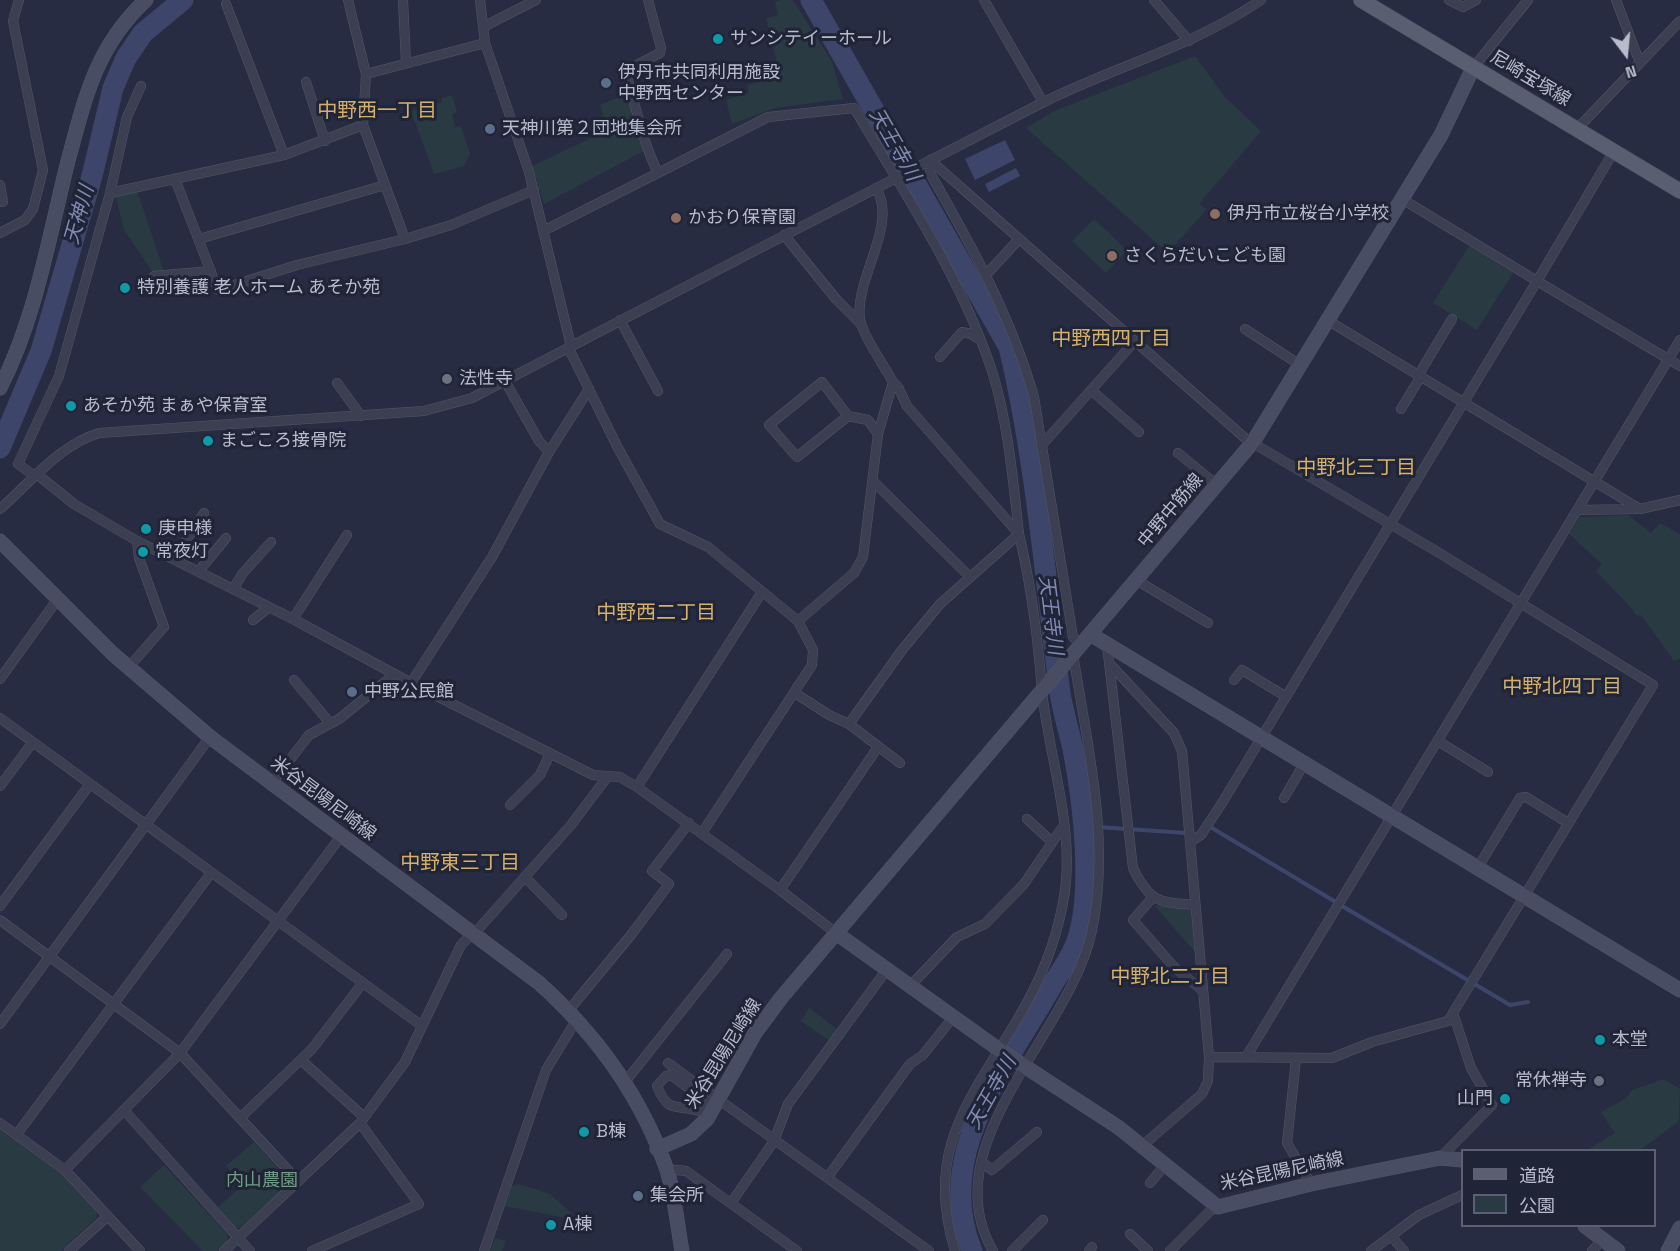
<!DOCTYPE html>
<html>
<head>
<meta charset="utf-8">
<style>
	body { margin:0 }
	#map { position:relative; width:1680px; height:1251px; overflow:hidden; background:#272c42; font-family:"Space Grotesk","Noto Sans JP",sans-serif }
	canvas { display:block }
	.legend { position:absolute; left:1461px; top:1149px; width:195px; height:78px; box-sizing:border-box; background:#202437; border:2px solid #5d6072; margin:0; padding:8px 10px; list-style:none; font-size:18px; color:#b8bbcb }
	.legend li { display:flex; align-items:center; gap:12px; height:30px }
	.legend b { width:30px; border:2px solid #5d6072 }
	.north { position:absolute; left:1596px; top:24px; width:60px; height:60px; -webkit-text-stroke:4px #202437; paint-order:stroke; rotate:164deg; font-size:16px; font-weight:700; line-height:24px; text-align:center; color:#b8bbcb }
	.north::after { content:''; display:block; margin:auto; width:21px; height:27px; background:#b8bbcb; clip-path:polygon(50% 0,100% 100%,50% 72%,0 100%) }
</style>
</head>
<body>
<div id="map">
<canvas width="1680" height="1251"></canvas>
<ul class="legend">
<li><b style="height:8px;background:#595e71"></b>道路</li>
<li><b style="height:16px;background:#293a43"></b>公園</li>
</ul>
<div class="north">N</div>
</div>
<script>
const c = document.querySelector('canvas').getContext('2d');
c.lineJoin = 'round';
function fillPath(path, color) { c.fillStyle = color; c.fill(path, 'evenodd'); }
function strokePath(path, color, width, dash) { c.strokeStyle = color; c.lineWidth = width; c.lineCap = dash ? 'butt' : 'round'; c.setLineDash(dash || []); c.stroke(path); }
function label(font, color, halo, rows, align = 'center') {
  c.font = font + ' "Space Grotesk","Noto Sans JP",sans-serif'; c.lineWidth = 6; c.setLineDash([]); c.textBaseline = 'middle'; c.strokeStyle = halo; c.fillStyle = color; for (const [text, x, y, turn = 0] of rows) {
    c.save(); c.translate(x, y); c.rotate((+turn || 0) * Math.PI / 180); c.textAlign = isNaN(turn) ? turn : align; if (halo) c.strokeText(text, 0, 0); c.fillText(text, 0, 0); c.restore();
  }
}
fillPath(new Path2D(`
	M780 0H793L832 62 843 99 775 108 732 124 726 100 749 93 747 85 759 82 758 76 774 71 778 67 766 18 778 15 775 2Z
	M1195 56 1224 96 1261 131 1199 204 1207 209 1168 253 1026 128 1054 111Z
	M627 94 644 151 544 204 532 166 608 130 600 105Z
	M452 95 457 112 452 114 455 127 461 126 470 154 464 166 434 174 411 111 442 102V98Z
	M137 190 164 272 154 274 124 230 115 194Z
	M1094 219 1127 250 1106 273 1072 241Z
	M1469 246 1513 273 1477 330 1433 303Z
	M1628 515 1651 533 1660 523 1680 534V658L1674 661 1641 615 1637 616C1625 599 1610 587 1596 571L1602 564 1569 534 1580 517Z
	M1154 905 1185 908 1191 911 1195 952Z
	M809 1008 838 1030 830 1041 801 1021Z
	M1664 1079 1680 1089 1679 1121 1640 1150H1587L1615 1133 1601 1112 1626 1098 1632 1090Z
	M0 1130 60 1172 96 1211 97 1217 61 1251H0Z
	M254 1142 288 1179 287 1185 241 1227 235 1228 218 1207 243 1185 226 1166Z
	M164 1165 227 1234 228 1240 217 1251H203L140 1187Z
	M519 1184 550 1194 576 1217V1220L505 1206 512 1186Z
	M495 1238 506 1241 502 1251H490Z`), '#293a43');
fillPath(new Path2D(`
	M1005 140 1015 160 975 180 965 159Z
	M1016 168 1020 176 989 192 985 184Z`), '#3d466a');
strokePath(new Path2D(`
	M1083 826 1186 833
	M1212 828 1334 901
	M1342 906 1510 1005 1528 1002`), '#3d466a', 4);
strokePath(new Path2D(`
	M811 0 1009 347C1036 461 1045 577 1060 693 1063 712 1069 730 1073 749 1083 799 1094 892 1077 941 1072 957 1060 972 1051 987 1006 1066 932 1155 972 1251
	M0 448 41 351 92 176 113 88 126 58 143 33 183 0`), '#3d466a', 21);
const street = new Path2D(`
	M348 0 366 74 363 125 405 239
	M403 0 406 63
	M480 0 485 43 529 172 571 346
	M648 0 661 48 660 53 625 71C636 105 642 141 658 173L768 117 854 108C904 192 961 277 992 371 1008 422 1013 480 1019 534
	M984 0 1043 102
	M1154 0 1189 41
	M1449 0 1463 7 1476 0
	M1616 0 1640 63
	M226 4 284 155
	M483 27 536 0
	M1473 68 1528 0
	M366 74 485 43
	M306 82 325 141
	M141 86 127 117 110 193 59 376 18 464 32 474 38 475 74 504 137 541 293 619 411 683 593 775 620 777 637 787 780 890 836 933
	M1577 129 1680 21
	M930 160 1246 439 1441 554 1653 685 1448 1021 1372 1042 1332 1058 1209 1057
	M930 160V173C971 245 1011 316 1034 397L1073 637 1081 645
	M175 179 218 290 297 265 405 239 451 225 534 190
	M0 185 3 202H0
	M110 193 284 155 363 125
	M1402 199 1537 281 1614 151
	M545 230 658 173
	M0 233 25 220 33 209 43 170 13 21 19 0
	M784 235 836 299 860 323
	M199 239 385 185
	M986 275 1019 239
	M154 276 211 271
	M620 320 658 391
	M1327 320 1640 509
	M1245 329 1300 365
	M568 347 618 448 660 524 708 547 798 621 813 650 812 665 702 833
	M940 357 962 332 971 334 979 339
	M1419 374 1452 319
	M505 381 539 441 549 452
	M893 382 898 387 907 406 1019 534
	M337 383 361 416
	M1091 390 1139 432
	M1401 409 1421 376
	M848 416 797 457 769 425 822 382 848 416 868 420 878 434
	M1041 446 1135 341
	M1178 453 1217 485
	M873 481 970 577
	M0 509C30 483 59 445 99 433L424 411 472 398C661 299 850 201 1040 104 1112 67 1193 47 1261 0
	M1579 510 1640 509 1680 500
	M174 559 204 513
	M198 572 226 538
	M1136 580 1208 623
	M233 589 243 573 271 542
	M293 619 347 535
	M253 620 269 607
	M798 621 854 573 863 557 878 434 893 382C884 365 863 337 860 319 854 279 899 225 876 188
	M1107 645 1133 868C1150 903 1159 902 1195 905
	M1109 663 1174 733 1182 751 1209 1057 1208 1081 1202 1094 1142 1146
	M128 668 164 627 139 558 137 541
	M0 679 57 600
	M294 680 330 723
	M1234 680 1242 670 1285 696
	M411 683 492 557 549 452 589 389
	M795 693 829 715 849 724 900 763
	M0 718 422 1026
	M849 724 902 650 940 604 1019 534C1031 585 1038 638 1042 691 1049 760 1077 832 1063 903 1055 945 1039 984 1017 1020 969 1101 924 1151 955 1251
	M1438 741 1488 772
	M272 783 309 735 339 719 390 678 392 673
	M0 786 33 742
	M637 787 762 592
	M1284 798 1304 764
	M510 805 540 775 550 754
	M1027 819 1052 842
	M1190 842 1201 835 1222 803 1537 281 1680 366
	M1477 869 1520 798 1526 797 1568 823
	M525 877 562 915
	M780 890 878 747
	M1152 898 1133 920 1174 967 1203 991
	M0 906 90 784
	M0 920 180 1053 298 1181
	M474 934 571 825 608 776
	M911 985 957 937 985 924 1024 884 1064 825
	M569 1010 631 935 669 884 652 871 689 823
	M0 1024 210 737
	M1246 1057 1680 340
	M1296 1059 1287 1143 1311 1184
	M301 1060 364 1117
	M668 1063 929 1251
	M625 1082 727 954
	M706 1101 671 1075 666 1076 657 1086C668 1114 676 1104 699 1111L707 1094
	M124 1110 250 1251
	M240 1118 312 1049 362 984
	M0 1123 65 1170 140 1251
	M17 1134 211 873
	M1440 1158 1492 1105 1471 1068 1453 1013
	M982 1162 992 1170 1037 1132
	M666 1169 686 1171 797 1251
	M65 1170 180 1053 341 836
	M827 1178 910 1064 923 1055 954 1016
	M1150 1183 1165 1165
	M731 1203 774 1141 788 1104 888 968
	M1130 1234 1148 1251
	M1391 1236 1404 1251
	M69 1251 108 1216
	M224 1251 360 1123 405 1062 461 945 473 933
	M312 1251 419 1204 360 1123
	M484 1251 546 1070 577 1019
	M993 1251C931 1144 1072 1032 1092 930 1111 840 1087 744 1073 654
	M1012 1251 1043 1220
	M1089 1251 1092 1247
	M1170 1251 1210 1211 1218 1207
	M1371 1251 1419 1215 1462 1195
	M1592 1251 1603 1239`);
const secondary = new Path2D(`
	M0 388C36 318 49 236 68 161 85 98 96 46 146 0
	M0 541 113 654 210 737 539 983C597 1035 641 1096 667 1170 675 1196 677 1224 682 1251
	M1090 634 1680 990
	M836 933 1001 1051 1118 1127 1218 1207 1311 1184 1440 1158 1462 1160
	M657 1149 691 1134 707 1119 755 1033 781 998 1253 442 1441 135 1473 68
	M1585 1226 1618 1251
	M1668 1251 1680 1228`);
const primary = new Path2D(`
	M1361 0 1680 191`);
strokePath(street, '#535769', 10);
strokePath(secondary, '#535769', 15);
strokePath(primary, '#45485b', 16);
strokePath(street, '#3b3f51', 9);
strokePath(secondary, '#494d64', 14);
strokePath(primary, '#595e71', 15);
for (const [x, y, r, color] of [
	[718,39,6,"#0f9aa8"],
	[606,83,6,"#5c6f8a"],
	[490,129,6,"#5c6f8a"],
	[1215,214,6,"#8d6e63"],
	[676,218,6,"#8d6e63"],
	[1112,256,6,"#8d6e63"],
	[125,288,6,"#0f9aa8"],
	[447,379,6,"#6b7280"],
	[71,406,6,"#0f9aa8"],
	[208,441,6,"#0f9aa8"],
	[146,529,6,"#0f9aa8"],
	[143,552,6,"#0f9aa8"],
	[352,692,6,"#5c6f8a"],
	[1600,1040,6,"#0f9aa8"],
	[1599,1081,6,"#6b7280"],
	[1505,1099,6,"#0f9aa8"],
	[584,1132,6,"#0f9aa8"],
	[638,1196,6,"#5c6f8a"],
	[551,1225,6,"#0f9aa8"]
]) { const dot = new Path2D(); dot.arc(x, y, r, 0, 2 * Math.PI); c.fillStyle = color; c.fill(dot); strokePath(dot, '#202437', 2); }
label('18px', '#b8bbcb', '#202437', [
	["サンシテイーホール",730,39],
	["伊丹市共同利用施設",618,73],
	["中野西センター",618,94],
	["天神川第２団地集会所",502,129],
	["伊丹市立桜台小学校",1227,214],
	["かおり保育園",688,218],
	["さくらだいこども園",1124,256],
	["特別養護 老人ホーム あそか苑",137,288],
	["法性寺",459,379],
	["あそか苑 まぁや保育室",83,406],
	["まごころ接骨院",220,441],
	["庚申様",158,529],
	["常夜灯",155,552],
	["中野公民館",364,692],
	["本堂",1612,1040],
	["常休禅寺",1587,1081,"right"],
	["山門",1493,1099,"right"],
	["B棟",596,1132],
	["集会所",650,1196],
	["A棟",563,1225]
], 'left');
label('18px', '#b8bbcb', '#202437', [
	["尼崎宝塚線",1530,79,31],
	["中野中筋線",1171,511,-50],
	["米谷昆陽尼崎線",323,799,37],
	["米谷昆陽尼崎線",724,1054,-58],
	["米谷昆陽尼崎線",1282,1172,-12]
]);
label('18px', '#709c84', '#202437', [
	["内山農園",262,1181]
]);
label('20px', '#d4b06b', '#202437', [
	["中野西一丁目",377,112],
	["中野西四丁目",1111,340],
	["中野北三丁目",1356,469],
	["中野西二丁目",656,614],
	["中野北四丁目",1562,688],
	["中野東三丁目",460,864],
	["中野北二丁目",1170,978]
]);
label('italic 20px', '#808ab2', '#202437', [
	["天王寺川",894,145,60],
	["天神川",80,215,-74],
	["天王寺川",1050,615,83],
	["天王寺川",992,1093,-61]
]);
</script>
</body>
</html>
